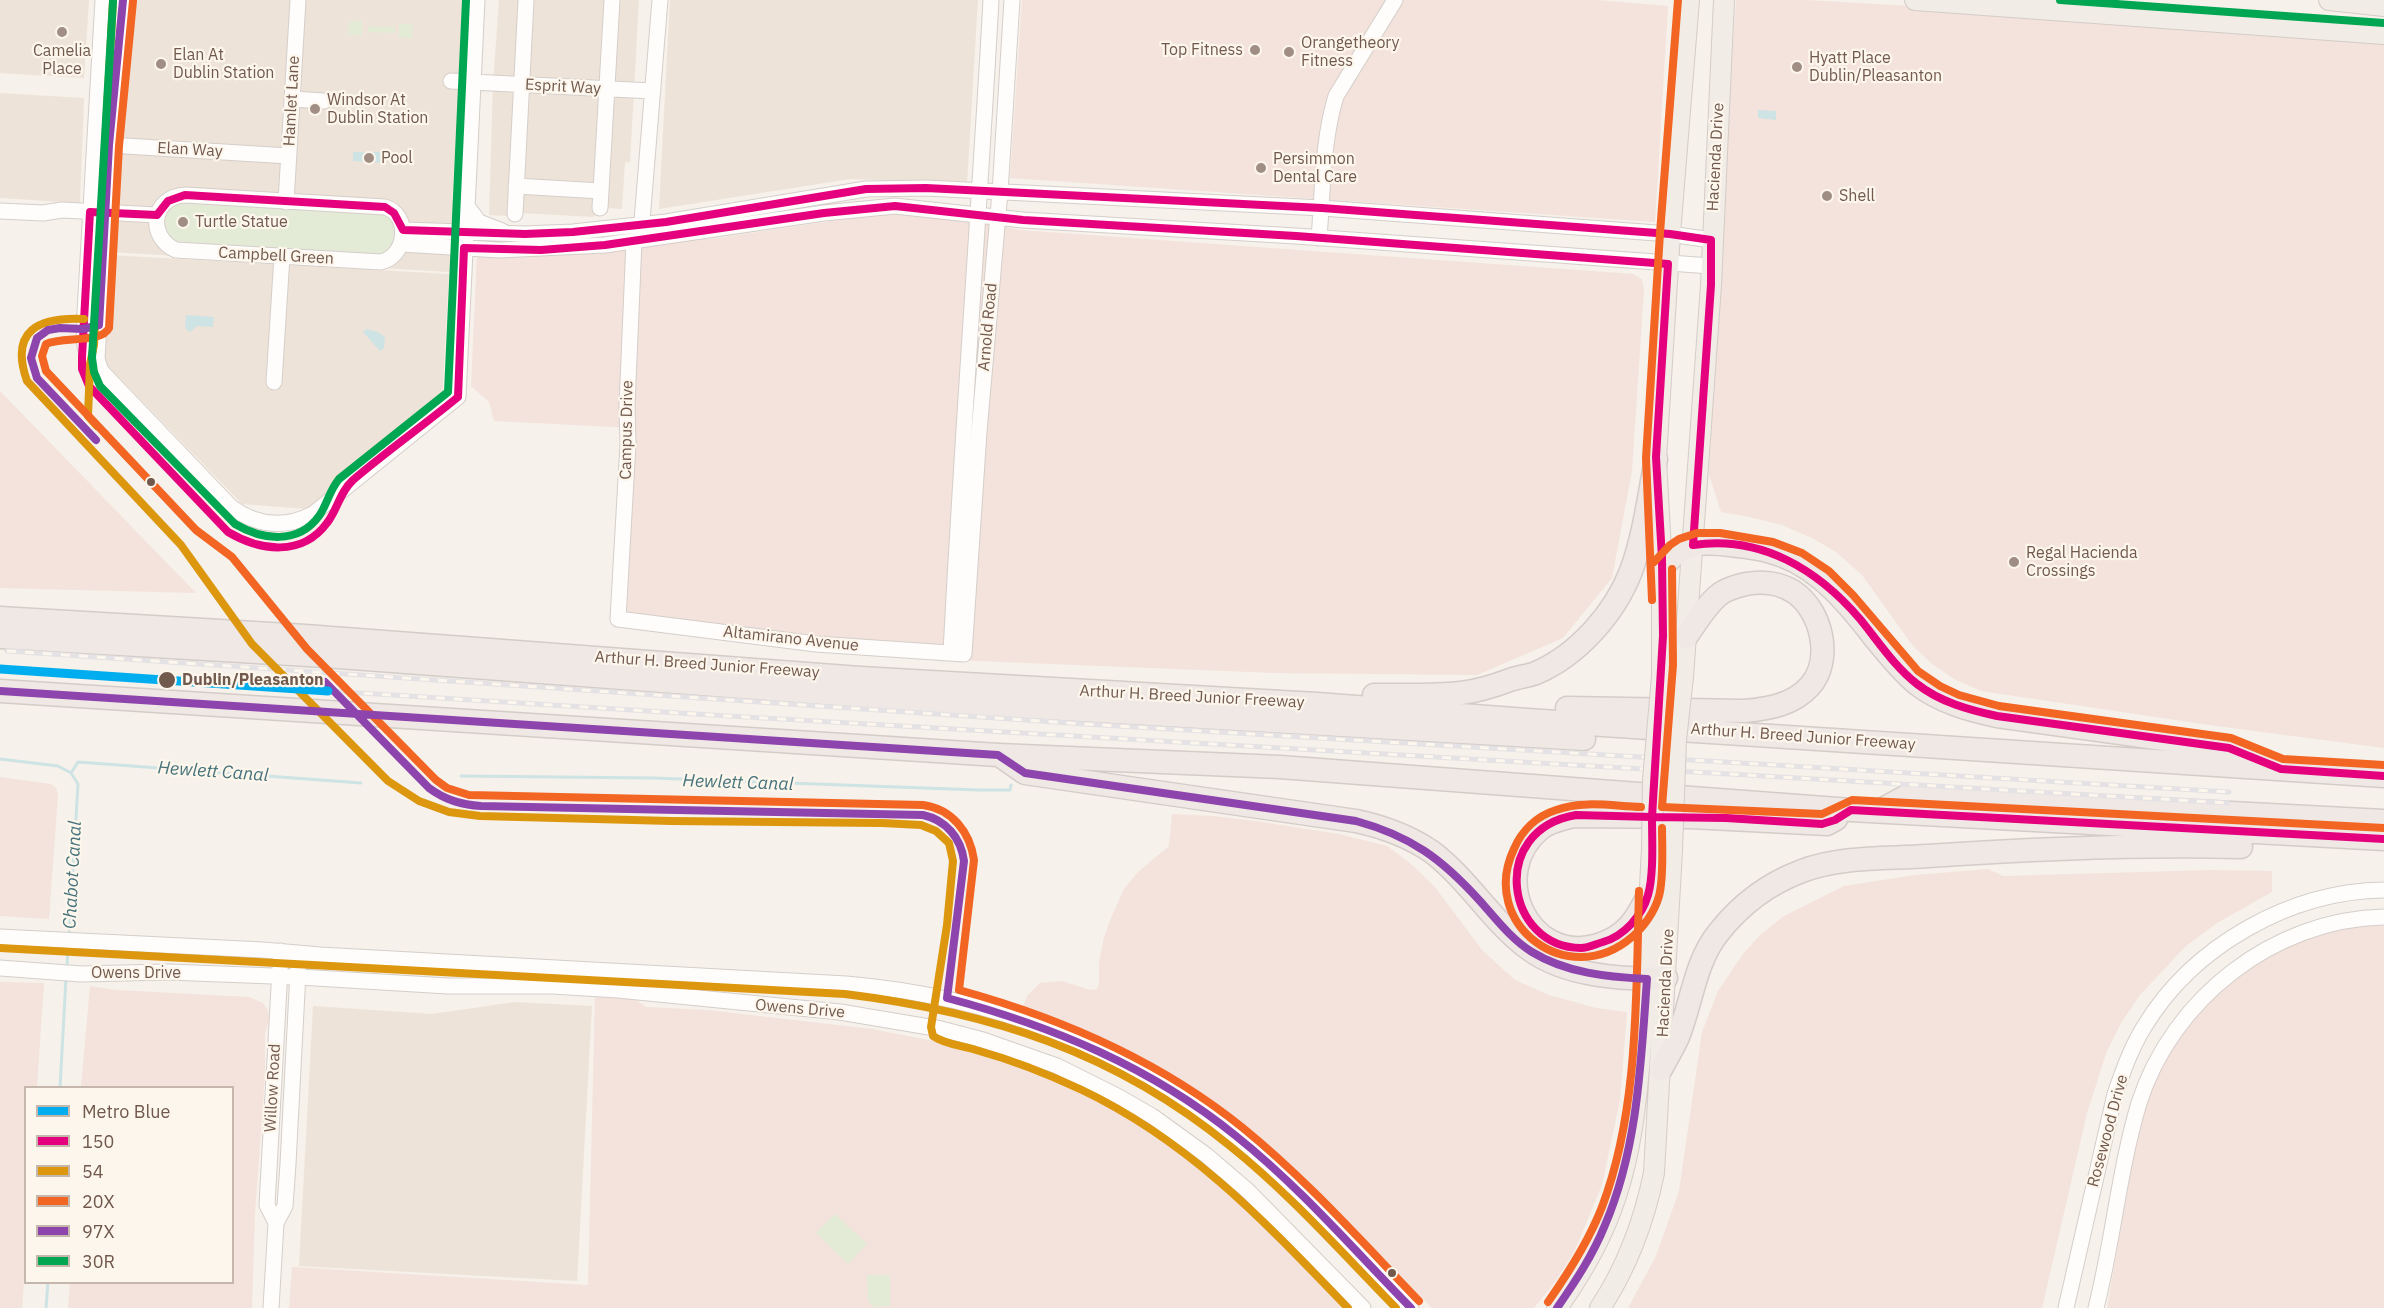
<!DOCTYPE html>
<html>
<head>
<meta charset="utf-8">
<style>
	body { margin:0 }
	#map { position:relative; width:2384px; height:1308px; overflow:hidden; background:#f6f1ea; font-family:"IBM Plex Sans",sans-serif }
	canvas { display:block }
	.legend { position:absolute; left:24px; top:1086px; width:210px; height:198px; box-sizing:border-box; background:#fdf6ec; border:2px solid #c5b7ac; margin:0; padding:8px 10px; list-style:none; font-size:18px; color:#71594d }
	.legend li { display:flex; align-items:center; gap:12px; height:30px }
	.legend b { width:30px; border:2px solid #c5b7ac }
</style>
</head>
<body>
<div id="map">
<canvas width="2384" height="1308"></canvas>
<ul class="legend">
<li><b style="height:8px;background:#00aeef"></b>Metro Blue</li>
<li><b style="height:8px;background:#e5007d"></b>150</li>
<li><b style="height:8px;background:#dc970f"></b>54</li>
<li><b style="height:8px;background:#f26522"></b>20X</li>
<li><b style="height:8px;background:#8e44ad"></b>97X</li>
<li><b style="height:8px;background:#00a651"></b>30R</li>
</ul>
</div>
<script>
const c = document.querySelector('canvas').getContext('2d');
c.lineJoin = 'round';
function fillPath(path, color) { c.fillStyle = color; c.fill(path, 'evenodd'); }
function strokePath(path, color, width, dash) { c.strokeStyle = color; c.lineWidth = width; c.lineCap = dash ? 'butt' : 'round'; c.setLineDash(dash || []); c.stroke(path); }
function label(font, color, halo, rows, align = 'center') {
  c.font = font + ' "IBM Plex Sans",sans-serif'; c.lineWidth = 4.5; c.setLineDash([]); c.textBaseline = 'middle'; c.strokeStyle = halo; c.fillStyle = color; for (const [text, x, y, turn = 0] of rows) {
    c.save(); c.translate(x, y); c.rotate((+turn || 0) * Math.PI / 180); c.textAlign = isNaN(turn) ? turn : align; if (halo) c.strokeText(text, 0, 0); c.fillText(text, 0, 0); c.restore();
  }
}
fillPath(new Path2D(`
	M0 0H89L84 78 0 73Z
	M133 0H293L284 203 387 209 405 227 445 234 452 242 449 272 109 252 116 142Z
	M300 0H462L459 70 463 74 462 98 458 102 452 200 455 204V215L450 224 445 227H417L296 198 291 187Z
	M499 0H639L630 162H625L622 209 605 208 593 217 521 213 509 216 489 215 493 84Z
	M670 0H978L967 183 850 179 659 209Z
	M0 93 84 98 80 203 0 198Z
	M108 255 449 274 442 400 307 509 242 504 102 360Z
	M515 1002 592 1006 577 1281 299 1266 313 1006 432 1014Z`), '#eee3d8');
fillPath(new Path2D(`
	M1022 0H1597L1668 6 1655 222 1010 178Z
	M1736 0H1807L1980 10 2384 41V748L2209 725 1981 691 1954 679 1931 663 1913 646 1862 575 1836 552 1812 538 1782 525 1750 517 1721 512 1709 475 1719 252Z
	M886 213 962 218 1020 230 1633 274 1642 279 1644 290 1632 471 1612 578 1563 638 1477 675 1274 673 928 659 626 626 635 428 494 421 489 402 471 386 477 255H543L724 237Z
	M0 391 196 593 0 588Z
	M0 777 51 784 56 788 58 795 49 919 0 916Z
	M1172 814 1213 816 1255 821 1339 834 1387 846 1410 863 1434 886 1483 951 1515 980 1549 995 1596 1008 1627 1012 1620 1100 1602 1185 1575 1250 1555 1282 1534 1308H1432L1323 1198 1268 1151 1217 1111 1141 1061 1089 1035 1022 1009 1027 996 1040 983 1062 981 1090 990 1097 989 1099 984V962L1104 937 1111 918 1124 889 1138 872 1169 846Z
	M1988 869 2003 876 2211 870 2272 871V892L2217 923 2185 947 2140 995 2121 1023 2107 1051 2087 1113 2042 1308H1628L1656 1256 1679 1191 1702 1032 1718 991 1743 954 1760 935 1784 916 1844 886 1916 875Z
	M2363 925 2384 926V1308H2107L2136 1140 2146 1099 2164 1059 2186 1026 2215 993 2261 959 2311 937Z
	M0 982 44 983 37 1087 26 1088V1254L22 1308H0Z
	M90 986 116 990 249 997 263 1003 268 1011 269 1020 265 1033V1075L255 1213 252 1308H68L70 1283 232 1282V1088L81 1087Z
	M595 995 631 996 646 1007 707 1010 872 1029 970 1048 1010 1060 1058 1079 1095 1095 1155 1131 1195 1158 1243 1196 1280 1233 1344 1308H289L292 1267 588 1285Z`), '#f3e3dc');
fillPath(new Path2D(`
	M349 21H362V35H348Z
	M399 24H413L412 38H399Z
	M368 26 395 27V33L368 32Z
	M172 202 375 209 391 218C396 231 394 244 385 254L370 256 367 254 170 242C165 227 162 216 172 202Z
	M835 1214 867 1244 848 1264 816 1233Z
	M867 1275H890V1306L873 1307 868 1301Z`), '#e3ebd6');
fillPath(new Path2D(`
	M1758 110 1776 111V120L1758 118Z
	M353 152H382L385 154V163L353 161Z
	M186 315 214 317 213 327 197 326 190 332 185 328Z
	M366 329 378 332 385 337 384 348 380 351 363 332Z`), '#cde3e4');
strokePath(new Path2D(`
	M0 759 58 766 71 773 78 784 69 936
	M71 773 78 762 361 783
	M461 776 653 778 979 790H1010L1011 785
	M67 968 68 945
	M60 1088 66 978
	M46 1308 48 1282`), '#cde3e4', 3);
const minor = new Path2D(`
	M103 0 84 329C84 347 85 360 101 371L231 507C257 526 284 529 313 514L458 397 477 0
	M451 81 653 91
	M292 99 324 101
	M102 140 109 145 289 156
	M516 186 601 191
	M185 195 385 207C411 215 407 256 381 262L176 250C147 237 151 197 185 195Z
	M286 202 298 0
	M467 206 479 222 502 231
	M600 208 612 0
	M0 211 43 213 62 210 157 215
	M515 214 526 0
	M403 230 525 234 573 232 666 222 866 189 926 188 1322 208 1670 234 1711 240
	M641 233 660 0
	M1319 238C1323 191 1322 142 1336 96L1395 0
	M634 241 627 406 628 444 618 619 816 644 964 654 979 432 1000 192 1012 0
	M402 244 499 250 605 245 824 213 895 206 1023 220 1296 236 1711 266
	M101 371 97 359 109 145 123 0
	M274 382 282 256
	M951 653C962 435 979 218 991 0
	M0 937 263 950 320 955 846 984C988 996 1125 1045 1236 1137 1299 1189 1354 1250 1411 1308
	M0 968 81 974 168 972 299 977 448 986H552L618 990 840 1012 941 1029 983 1040 1057 1066 1119 1097 1152 1116 1206 1155 1248 1191 1363 1308
	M276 1223 267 1205 281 951
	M271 1308 276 1223 285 1206 288 1164 299 953
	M2066 1308 2115 1094C2123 1071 2131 1048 2144 1027 2193 946 2290 891 2384 890
	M2096 1308C2113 1241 2119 1170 2139 1103 2172 999 2274 919 2384 917`);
const major = new Path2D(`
	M1915 0 2384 34
	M2329 0 2384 6
	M1662 676V569L1656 459 1670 234 1689 0
	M1683 677 1711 285 1724 0
	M1557 1308C1582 1273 1603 1237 1616 1196 1631 1151 1636 1104 1640 1057 1646 988 1648 918 1652 849
	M1600 1308C1627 1267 1644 1222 1654 1173L1672 850`);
const highway = new Path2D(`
	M1662 569C1681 542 1698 541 1730 545 1748 547 1766 549 1783 556 1821 570 1850 606 1874 637 1888 654 1900 670 1917 684 1940 702 1969 710 1997 716L2229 748 2262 761
	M0 618 305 636 860 678 1317 704 1527 720 2384 776
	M0 637 325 656 959 703 1584 739
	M0 691 998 755 1280 767 1851 810 2384 839
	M1374 695C1403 695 1433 696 1461 693 1478 691 1494 686 1510 680 1518 677 1528 676 1536 673 1578 655 1615 613 1631 571 1644 536 1649 496 1656 459
	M1567 708 1744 711C1768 709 1793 705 1810 686 1833 660 1822 611 1794 592 1780 583 1762 581 1746 584 1737 586 1727 589 1720 594 1706 605 1696 623 1686 637
	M999 755 1025 773 1356 821C1384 827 1409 836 1432 852 1469 880 1492 922 1529 949 1565 976 1623 980 1666 978
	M1879 811 1907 796 2384 821
	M1649 894C1643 905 1638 916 1630 925 1621 936 1609 942 1595 946 1527 963 1487 873 1540 829 1550 821 1562 819 1574 816L1691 817 1827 824 1836 819
	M1661 1069C1667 1058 1673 1048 1678 1037 1692 1002 1695 961 1719 932 1741 904 1770 883 1802 871 1841 856 1887 859 1928 856 2032 849 2137 844 2241 847`);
strokePath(minor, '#d5cec9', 17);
strokePath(major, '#d4ccc7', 22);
strokePath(highway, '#d4ccc7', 25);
strokePath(minor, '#fefdfc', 15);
strokePath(major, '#f1ece6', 20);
strokePath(highway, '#efe8e5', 22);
const rail = new Path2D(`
	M7 651 1084 724 2229 792
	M328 691 712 715 2228 803`);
strokePath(rail, '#e4e2e4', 5);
strokePath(rail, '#fdf6ec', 3, [9]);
const majorBridge = new Path2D(`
	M1652 849 1653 780 1662 676
	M1672 850 1676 740 1683 677`);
strokePath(majorBridge, '#d4ccc7', 22, []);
strokePath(majorBridge, '#f1ece6', 20);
strokePath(new Path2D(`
	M1576 815 1652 817C1652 839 1654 875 1648 895 1642 916 1624 936 1603 942 1596 944 1588 948 1581 948 1506 948 1487 830 1576 815Z
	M1652 817 1726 818 1822 824 1835 820 1851 810 2384 839
	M1652 817 1663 636 1662 558 1656 457 1668 264 1296 236 1023 220 895 206 824 213 605 245 541 250 464 248 458 397C424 425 387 451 353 480 339 493 338 509 327 523 302 557 260 551 228 532L89 386 82 369V357L90 212 157 215 168 201 185 195 385 207 394 213 403 230 525 234 573 232 666 222 866 189 926 188 1322 208 1670 234 1711 240V285L1693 545C1761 535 1817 569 1860 619 1878 641 1894 666 1917 684 1940 702 1969 710 1997 716L2229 748 2281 769 2384 776`), '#e5007d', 8);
strokePath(new Path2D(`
	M84 319C39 317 9 330 27 381L181 545 252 644 388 781 419 801 449 812 480 816 671 821 882 823 921 825 936 831 949 843 953 861 947 925 931 1027 933 1036C944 1044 963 1046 976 1050 1012 1060 1048 1074 1082 1090 1191 1142 1266 1223 1348 1308
	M97 426 88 416 90 364 94 345 113 1
	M0 948 845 994C990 1012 1115 1052 1230 1146 1290 1194 1342 1253 1396 1308`), '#dc970f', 8);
strokePath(new Path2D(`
	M133 1 119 146 109 328C101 344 62 336 46 344L42 356 46 371 196 530 232 557 307 649 436 780 447 788 469 795 923 805C952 809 970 832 974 860L959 990C1061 1018 1160 1061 1243 1128 1307 1180 1362 1242 1419 1301
	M1654 562 1670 545 1679 539 1697 533H1720L1773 542 1802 553 1829 571 1853 595 1918 671 1940 686 1959 695 1999 706 2231 738 2283 759 2384 765
	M1672 569 1673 665 1662 807 1822 814 1852 800 2384 828
	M1652 600 1646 458 1660 233 1678 0
	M1641 807C1612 806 1584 800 1556 810 1537 816 1522 830 1514 849 1478 924 1568 992 1632 937 1644 927 1655 911 1659 896 1664 878 1662 846 1662 828
	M1548 1302C1569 1272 1589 1241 1602 1207 1639 1110 1636 993 1639 891`), '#f26522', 8);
strokePath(new Path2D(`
	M96 440 37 378 31 358 37 338 48 330 60 328 83 329 99 325 109 145 123 0
	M325 682 429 788C445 800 461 805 481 806L923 815C946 820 961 838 964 861L947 998C1052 1026 1151 1067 1236 1136 1300 1187 1354 1250 1411 1308
	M0 691 998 755 1025 773 1356 821C1411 836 1442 859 1480 901 1496 919 1512 940 1532 952 1566 973 1608 977 1647 979 1641 1061 1638 1148 1605 1225 1593 1255 1575 1282 1557 1308`), '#8e44ad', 8);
strokePath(new Path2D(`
	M2060 0 2384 23
	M113 1 92 358 94 372 100 386 235 524C262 540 298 545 319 516 327 505 329 491 339 479L448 392 466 0`), '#00a651', 8);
strokePath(new Path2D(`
	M0 669 328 691`), '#00aeef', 9);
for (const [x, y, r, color] of [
	[62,32,6,"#a08e84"],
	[1255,50,6,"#a08e84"],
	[1289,52,6,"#a08e84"],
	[161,64,6,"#a08e84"],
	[1797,67,6,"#a08e84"],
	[315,109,6,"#a08e84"],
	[369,158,6,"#a08e84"],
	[1261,168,6,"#a08e84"],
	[1827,196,6,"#a08e84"],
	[183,222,6,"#a08e84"],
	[151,482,5,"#71594d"],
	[2014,562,6,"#a08e84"],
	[167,680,9,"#71594d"],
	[1392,1273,5,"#71594d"]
]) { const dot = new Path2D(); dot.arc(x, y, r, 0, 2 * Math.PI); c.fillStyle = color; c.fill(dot); strokePath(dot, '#fdf6ec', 2); }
label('16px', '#71594d', '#fdf6ec', [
	["Orangetheory",1301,43],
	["Fitness",1301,61],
	["Top Fitness",1243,50,"right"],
	["Camelia",62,51,"center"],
	["Place",62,69,"center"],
	["Elan At",173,55],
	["Dublin Station",173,73],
	["Hyatt Place",1809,58],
	["Dublin/Pleasanton",1809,76],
	["Windsor At",327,100],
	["Dublin Station",327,118],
	["Pool",381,158],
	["Persimmon",1273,159],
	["Dental Care",1273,177],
	["Shell",1839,196],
	["Turtle Statue",195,222],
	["Regal Hacienda",2026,553],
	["Crossings",2026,571]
], 'left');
label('16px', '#71594d', '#fdf6ec', [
	["Esprit Way",563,87,3],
	["Hamlet Lane",292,101,-87],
	["Elan Way",190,150,3],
	["Hacienda Drive",1716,157,-87],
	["Campbell Green",276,256,3],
	["Arnold Road",988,327,-85],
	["Campus Drive",627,430,-89],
	["Altamirano Avenue",791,639,6],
	["Arthur H. Breed Junior Freeway",707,665,4],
	["Arthur H. Breed Junior Freeway",1192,697,3],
	["Arthur H. Breed Junior Freeway",1803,737,4],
	["Owens Drive",136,973],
	["Hacienda Drive",1666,983,-87],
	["Owens Drive",800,1009,5],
	["Willow Road",273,1088,-87],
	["Rosewood Drive",2108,1131,-75]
]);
label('bold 16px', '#71594d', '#fdf6ec', [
	["Dublin/Pleasanton",182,680]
], 'left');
label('italic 18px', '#46737b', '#fdf6ec', [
	["Hewlett Canal",213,772,4],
	["Hewlett Canal",738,783,2],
	["Chabot Canal",73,875,-87]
]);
</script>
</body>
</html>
